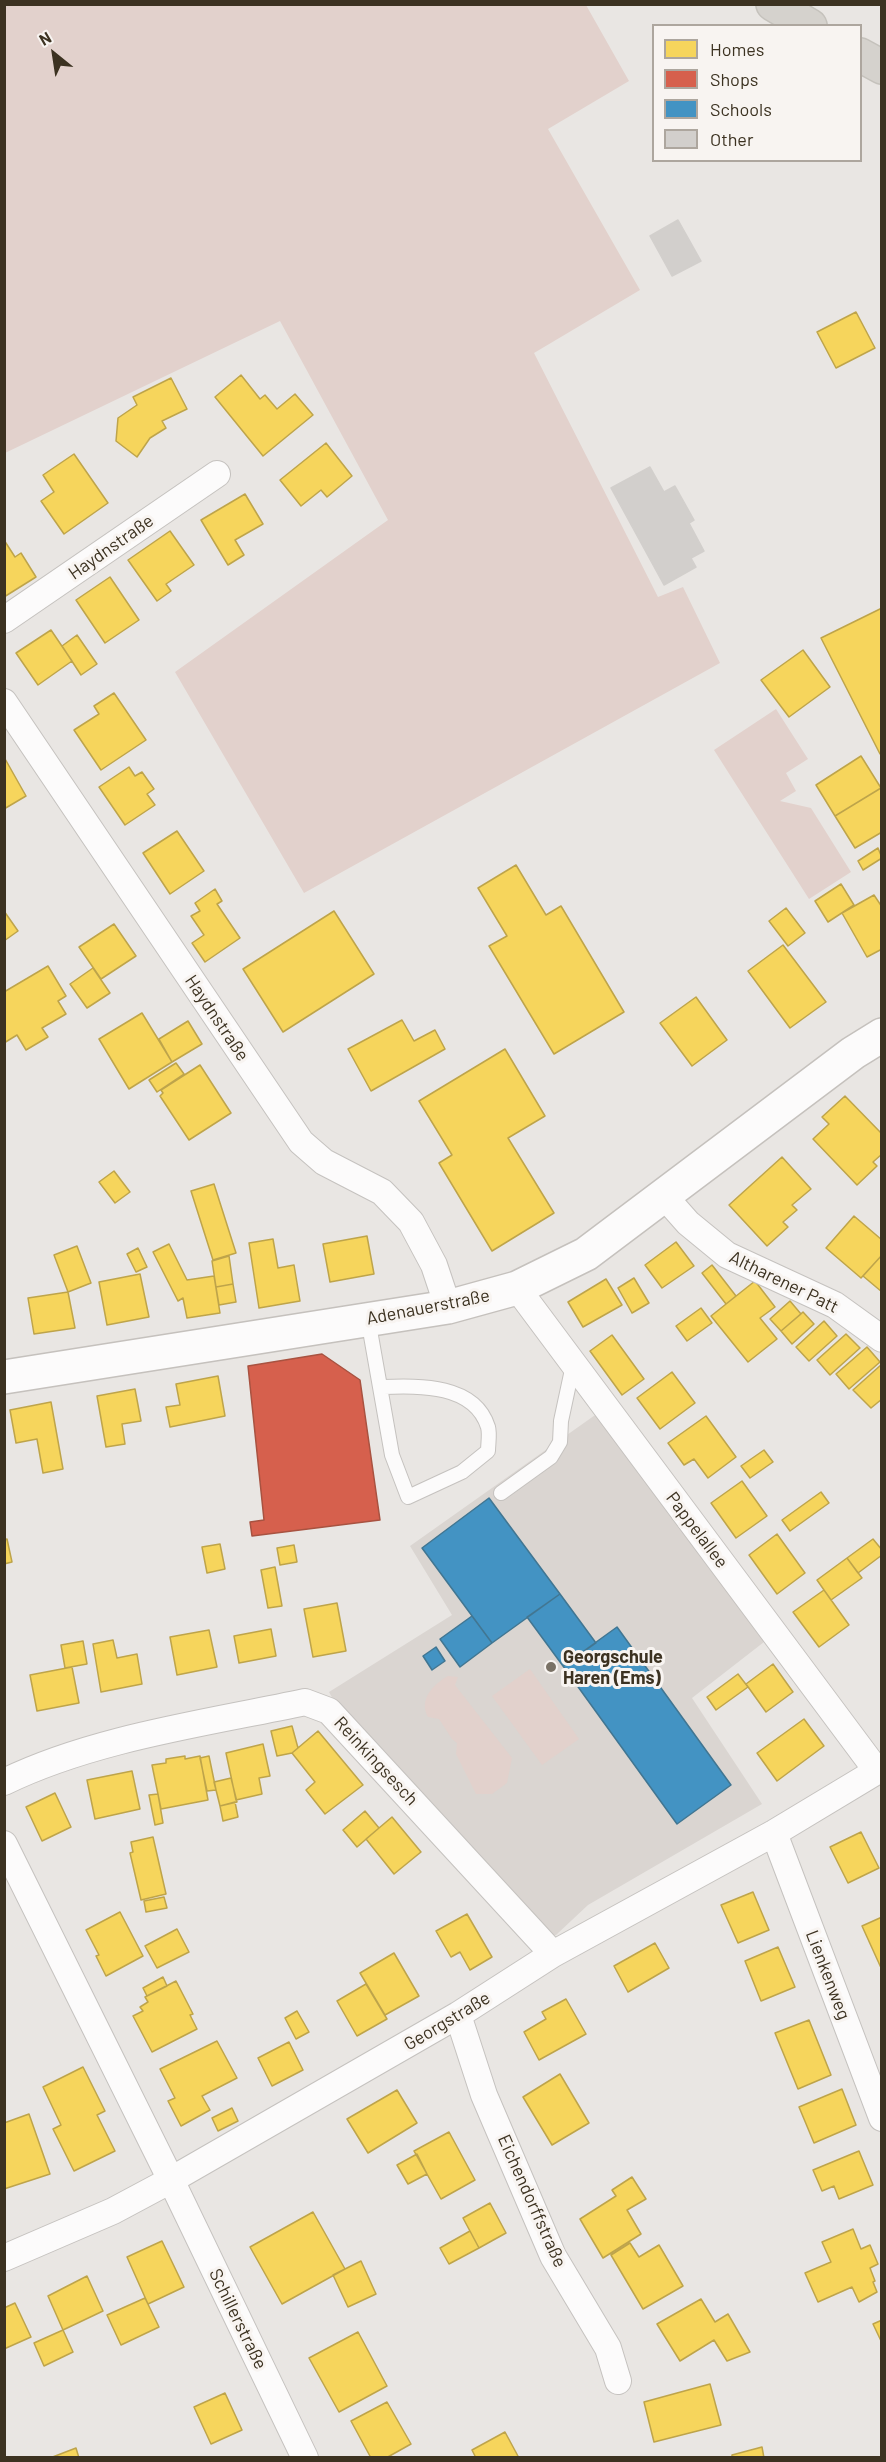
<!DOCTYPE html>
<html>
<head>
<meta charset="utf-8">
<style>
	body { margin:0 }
	#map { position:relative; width:886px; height:2462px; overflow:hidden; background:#e9e6e3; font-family:Barlow,sans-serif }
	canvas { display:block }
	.frame { position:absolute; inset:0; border:6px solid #3c3221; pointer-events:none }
	.legend { position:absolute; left:652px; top:24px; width:210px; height:138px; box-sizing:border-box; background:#f8f4f1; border:2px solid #ada69e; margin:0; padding:8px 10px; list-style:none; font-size:18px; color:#3c3221 }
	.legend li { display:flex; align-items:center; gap:12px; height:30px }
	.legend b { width:30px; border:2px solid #ada69e }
	.north { position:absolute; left:24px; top:24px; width:60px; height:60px; -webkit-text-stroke:4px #f8f4f1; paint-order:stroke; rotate:330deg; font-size:16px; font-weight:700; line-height:24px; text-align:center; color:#3c3221 }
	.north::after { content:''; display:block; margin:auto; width:21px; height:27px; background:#3c3221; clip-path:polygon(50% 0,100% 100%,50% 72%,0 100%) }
</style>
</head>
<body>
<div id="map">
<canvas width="886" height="2462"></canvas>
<div class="frame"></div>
<ul class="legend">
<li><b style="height:16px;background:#f6d55c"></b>Homes</li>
<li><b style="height:16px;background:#d6604d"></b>Shops</li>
<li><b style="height:16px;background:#4393c3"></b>Schools</li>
<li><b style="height:16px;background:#d2cfcc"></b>Other</li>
</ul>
<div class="north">N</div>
</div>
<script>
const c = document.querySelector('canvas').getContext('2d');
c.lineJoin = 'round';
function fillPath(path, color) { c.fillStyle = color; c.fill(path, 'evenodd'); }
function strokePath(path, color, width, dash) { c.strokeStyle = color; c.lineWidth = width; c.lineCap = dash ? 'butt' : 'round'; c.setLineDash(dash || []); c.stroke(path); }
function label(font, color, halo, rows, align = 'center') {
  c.font = font + ' Barlow,sans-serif'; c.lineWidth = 6; c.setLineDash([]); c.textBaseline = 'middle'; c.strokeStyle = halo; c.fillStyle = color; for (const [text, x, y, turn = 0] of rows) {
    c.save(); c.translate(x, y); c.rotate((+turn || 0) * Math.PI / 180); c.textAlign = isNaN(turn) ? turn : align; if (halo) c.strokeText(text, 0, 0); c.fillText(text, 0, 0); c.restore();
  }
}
fillPath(new Path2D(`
	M598 1413 764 1642 692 1698 762 1804 588 1905 556 1935H540L335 1703 329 1692 452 1615 410 1546Z`), '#dad5d1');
fillPath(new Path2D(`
	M4 5H586L629 81 548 129 640 290 534 353 658 597 683 587 720 663 304 893 175 672 388 520 280 321 5 453Z
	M776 709 808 759 786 773 796 791 780 801 811 808 851 872 809 899 714 750Z
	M530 1669 579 1739 542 1765 492 1696Z
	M448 1676 458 1677 455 1685 512 1758 507 1783 492 1794H476L456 1754 457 1743 452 1739 439 1719 428 1717C418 1699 434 1684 448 1676Z`), '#e2d1cc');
const homes = new Path2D(`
	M856 312 875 348 836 368 817 332Z
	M241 375 260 399 265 395 277 409 295 394 313 415 263 456 215 397Z
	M171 378 187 409 162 421 166 428 150 438 137 457 116 441 118 418 137 405 133 397Z
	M326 443 352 476 327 497 321 490 301 506 280 480Z
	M74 454 108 503 64 534 41 501 54 492 43 475Z
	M245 494 263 524 235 540 244 555 228 565 201 520Z
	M170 531 194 565 166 584 171 591 157 601 128 560Z
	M4 540 15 557 21 553 36 577 4 597Z
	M110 577 139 620 105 643 76 600Z
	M882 608V754H880L821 638Z
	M51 630 72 661 38 685 16 653Z
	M77 635 97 664 81 675 62 646Z
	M803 650 830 687 789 717 761 680Z
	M114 693 146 740 101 770 74 730 99 714 94 706Z
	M861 756 881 788 835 816 816 785Z
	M4 757 26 796 4 809Z
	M129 767 135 776 142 772 154 789 147 794 155 805 125 825 99 787Z
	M881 788 882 832 855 848 835 816Z
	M177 831 204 871 170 894 143 853Z
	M878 848 882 858 863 870 858 861Z
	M516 865 546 915 561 906 624 1012 554 1054 489 946 507 936 478 888Z
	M841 884 854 905 828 922 815 901Z
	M215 889 222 901 217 904 240 938 205 962 192 943 204 935 191 916 200 911 195 903Z
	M874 895 882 907V949L867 957 842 913Z
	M786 908 805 933 788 946 769 921Z
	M4 911 18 931 4 941Z
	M334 911 374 974 283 1032 243 969Z
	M114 924 136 956 101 979 79 947Z
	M783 945 826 1002 790 1028 748 971Z
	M48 966 66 996 58 1001 66 1014 42 1028 48 1037 26 1050 17 1035 4 1043V992Z
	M93 968 110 993 87 1008 70 984Z
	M696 997 727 1040 692 1066 660 1023Z
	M142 1013 172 1062 129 1089 99 1039Z
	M402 1020 414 1041 435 1030 445 1049 371 1091 348 1049Z
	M188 1021 202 1044 172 1062 159 1039Z
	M505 1049 545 1116 508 1138 554 1213 492 1251 439 1163 452 1155 419 1101Z
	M176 1063 184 1074 157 1092 149 1080Z
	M200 1065 231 1113 189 1140 160 1096 163 1093 161 1090Z
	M845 1096 882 1134V1154L873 1162 877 1166 857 1185 813 1139 829 1124 822 1117Z
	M782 1157 811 1189 792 1205 797 1210 783 1222 788 1227 767 1246 729 1205Z
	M114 1171 130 1192 115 1203 99 1182Z
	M214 1184 236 1253 213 1260 191 1191Z
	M854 1216 882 1240V1255L861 1278 826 1248Z
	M367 1236 374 1274 330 1282 323 1244Z
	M273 1239 278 1268 294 1265 300 1301 259 1308 249 1243Z
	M676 1242 694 1266 662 1288 645 1265Z
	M169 1244 187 1280 214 1276 220 1313 187 1318 183 1298 178 1301 153 1252Z
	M77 1246 91 1283 68 1292 54 1255Z
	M138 1248 147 1267 136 1272 127 1254Z
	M882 1255V1292L863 1276Z
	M229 1256 233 1284 216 1287 212 1261Z
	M712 1265 736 1296 726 1304 702 1273Z
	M140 1274 149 1317 107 1325 99 1282Z
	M634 1278 649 1303 632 1313 618 1288Z
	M606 1279 622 1305 583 1327 568 1302Z
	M755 1281 775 1307 760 1318 777 1339 748 1362 711 1316Z
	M233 1284 236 1302 219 1305 216 1287Z
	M68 1292 75 1328 34 1334 28 1298Z
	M790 1301 801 1314 781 1331 770 1319Z
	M701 1308 712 1323 687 1341 676 1326Z
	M803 1312 814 1324 792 1344 781 1331Z
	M824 1321 837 1336 809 1361 796 1347Z
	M846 1334 860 1348 830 1375 817 1360Z
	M612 1335 644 1379 622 1395 590 1351Z
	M867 1347 880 1362 849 1389 836 1374Z
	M882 1364V1399L871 1408 853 1390Z
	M672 1372 695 1403 660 1429 637 1398Z
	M218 1376 225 1416 170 1427 166 1407 180 1405 176 1384Z
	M135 1389 141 1421 122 1424 125 1444 106 1447 97 1396Z
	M51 1402 63 1469 43 1473 37 1439 16 1443 10 1410Z
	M706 1416 736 1457 708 1478 694 1459 684 1465 668 1443Z
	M764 1450 773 1462 750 1478 741 1466Z
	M742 1481 767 1516 736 1538 711 1503Z
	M821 1492 829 1503 790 1531 782 1520Z
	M777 1534 805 1573 777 1594 749 1555Z
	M7 1539 12 1562 4 1564V1540Z
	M873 1539 882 1550V1555L858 1573 847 1558Z
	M220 1544 225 1569 207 1573 202 1547Z
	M294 1545 297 1562 280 1565 277 1548Z
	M847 1558 862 1578 831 1600 817 1580Z
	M275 1567 282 1606 268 1608 261 1570Z
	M824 1590 849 1625 819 1647 793 1612Z
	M337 1603 346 1651 313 1657 304 1609Z
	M271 1629 276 1656 239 1663 234 1636Z
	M209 1630 217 1667 177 1675 170 1637Z
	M113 1640 117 1658 137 1654 142 1684 101 1692 93 1644Z
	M83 1641 87 1664 65 1668 61 1645Z
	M773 1664 793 1692 766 1712 746 1684Z
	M72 1667 79 1703 37 1711 30 1675Z
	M738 1674 748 1687 716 1710 707 1697Z
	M804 1719 824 1746 777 1781 757 1753Z
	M292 1726 298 1748 292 1753 277 1756 271 1731Z
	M318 1731 363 1785 325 1814 306 1790 315 1782 292 1753Z
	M263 1744 270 1776 259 1778 262 1794 236 1800 226 1753Z
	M185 1756V1759L200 1756 208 1800 161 1809 152 1765 166 1763V1759Z
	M209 1756 216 1790 207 1791 200 1758Z
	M132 1771 140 1809 95 1819 87 1780Z
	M231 1778 237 1802 220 1806 214 1782Z
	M55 1793 71 1827 42 1841 26 1807Z
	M158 1794 163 1823 155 1825 149 1795Z
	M235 1802 238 1817 223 1821 220 1806Z
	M365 1811 379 1828 357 1847 343 1830Z
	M392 1817 421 1852 394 1874 366 1839Z
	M861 1832 879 1868 848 1883 830 1847Z
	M153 1837 166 1894 141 1900 130 1853 133 1852 131 1842Z
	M753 1892 769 1930 738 1943 721 1905Z
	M164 1897 167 1908 146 1912 144 1901Z
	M120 1912 143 1956 106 1976 96 1956 99 1955 86 1930Z
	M467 1914 492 1957 470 1970 460 1952 451 1957 436 1931Z
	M882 1917V1970L862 1926Z
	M177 1929 189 1952 157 1968 145 1946Z
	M655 1943 669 1968 628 1992 614 1966Z
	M778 1947 795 1987 761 2001 745 1961Z
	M394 1953 419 1996 385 2015 360 1973Z
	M163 1977 167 1986 147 1996 143 1988Z
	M176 1981 193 2014 190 2015 197 2029 152 2052 133 2016 143 2011 140 2007 148 2002 145 1997Z
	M366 1984 387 2019 357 2036 337 2001Z
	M566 1999 586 2034 539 2060 524 2032 546 2019 542 2012Z
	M297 2011 309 2032 296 2039 285 2018Z
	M809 2020 831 2075 798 2089 775 2033Z
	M217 2041 237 2078 202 2096 210 2110 181 2126 168 2101 175 2098 160 2069Z
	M289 2042 303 2070 272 2086 258 2058Z
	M83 2067 105 2111 97 2115 115 2151 74 2171 53 2129 61 2125 43 2087Z
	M560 2074 589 2123 552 2145 523 2097Z
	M842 2089 856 2125 814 2143 799 2107Z
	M397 2090 417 2123 368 2153 347 2119Z
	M232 2108 238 2121 218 2131 212 2118Z
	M29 2114 50 2174 4 2189V2123Z
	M449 2132 475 2180 441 2199 414 2151Z
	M859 2151 873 2185 839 2199 834 2186 822 2191 813 2170Z
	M417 2154 427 2174 408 2184 397 2165Z
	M632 2177 646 2199 627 2210 641 2234 603 2258 580 2219 616 2196 612 2190Z
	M490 2203 506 2233 479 2248 463 2218Z
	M313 2212 345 2269 282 2304 250 2247Z
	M853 2229 861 2249 870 2245 878 2264 870 2268 875 2281 873 2282 877 2292 859 2302 852 2287 818 2302 805 2273 831 2262 822 2242Z
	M470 2231 479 2248 449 2264 440 2248Z
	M162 2241 184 2287 148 2304 127 2257Z
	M630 2243 639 2257 659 2245 683 2286 643 2309 611 2255Z
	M361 2261 376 2294 348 2307 333 2275Z
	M87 2276 103 2311 63 2330 48 2296Z
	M145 2298 159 2327 121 2345 107 2315Z
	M701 2299 715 2322 728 2314 750 2352 727 2361 714 2340 680 2361 657 2324Z
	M15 2303 31 2337 4 2349V2308Z
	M882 2320V2343L873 2324Z
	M63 2330 73 2352 44 2366 34 2343Z
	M358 2332 387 2386 339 2412 309 2358Z
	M710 2384 721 2425 654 2442 644 2402Z
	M225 2393 242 2430 211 2444 194 2407Z
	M387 2402 411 2444 386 2458H371L351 2421Z
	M505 2432 519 2458H476L472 2450Z
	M762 2447 764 2458H732V2455Z
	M76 2448 79 2458H50Z`);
fillPath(homes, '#f6d55c');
strokePath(homes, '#bea44a', 1.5);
const shops = new Path2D(`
	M322 1354 360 1380 380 1520 252 1536 250 1522 264 1520 248 1366Z`);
fillPath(shops, '#d6604d');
strokePath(shops, '#a85240', 1.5);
const schools = new Path2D(`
	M489 1498 560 1594 492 1643 422 1548Z
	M560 1594 596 1643 563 1666 527 1617Z
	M472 1616 492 1643 460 1667 440 1639Z
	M617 1627 731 1785 677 1824 563 1666Z
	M436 1647 445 1661 432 1670 423 1656Z`);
fillPath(schools, '#4393c3');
strokePath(schools, '#417692', 1.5);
const building = new Path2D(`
	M678 220 701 261 672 276 650 236Z
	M650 467 664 492 675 486 694 520 689 523 704 551 691 558 696 567 664 585 611 488Z`);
fillPath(building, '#d2cfcc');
strokePath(building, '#d2cfcc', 1.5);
const lane = new Path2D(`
	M368 1319 392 1455 408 1497 462 1472 488 1451C488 1444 490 1434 488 1427 474 1383 417 1386 380 1387
	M501 1493 551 1457 560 1442 561 1421 573 1365`);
const street = new Path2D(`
	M4 620 217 474
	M4 702 301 1142 324 1162 382 1192 411 1222 434 1265 448 1307
	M665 1197 688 1223 727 1255 835 1305 882 1339
	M517 1288 877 1771
	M4 1782C94 1738 207 1723 305 1702L329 1711 553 1954
	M774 1833 882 2118
	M4 1844 171 2180 305 2458
	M458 2015 484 2095 553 2256 608 2348 618 2381
	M4 2258 113 2211 171 2180 458 2015 553 1954 774 1833 882 1768`);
const secondary = new Path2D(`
	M4 1377 448 1307 517 1288 586 1254 853 1053 882 1035`);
const primary = new Path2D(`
	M773 4 810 26
	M860 55 882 67`);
strokePath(lane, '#c5c2bf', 16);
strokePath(street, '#c5c2bf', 28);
strokePath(secondary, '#c5c1bd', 36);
strokePath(primary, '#c5c2bc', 36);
strokePath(lane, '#fcfbfb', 14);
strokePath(street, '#fcfbfb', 26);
strokePath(secondary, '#fcfbfb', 33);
strokePath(primary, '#d5d2cd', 33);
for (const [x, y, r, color] of [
	[551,1667,6,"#797165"]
]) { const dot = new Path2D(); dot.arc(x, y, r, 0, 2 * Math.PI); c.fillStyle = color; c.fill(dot); strokePath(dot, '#f8f4f1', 2); }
label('18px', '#3c3221', '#f8f4f1', [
	["Haydnstraße",111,547,-35],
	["Haydnstraße",217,1018,56],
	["Altharener Patt",784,1282,26],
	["Adenauerstraße",428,1307,-11],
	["Pappelallee",697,1530,53],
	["Reinkingsesch",376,1761,47],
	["Lienkenweg",828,1975,69],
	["Georgstraße",447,2021,-31],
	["Eichendorffstraße",532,2201,66],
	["Schillerstraße",238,2319,64]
]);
label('bold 18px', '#3c3221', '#f8f4f1', [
	["Georgschule",563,1657],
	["Haren (Ems)",563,1678]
], 'left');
</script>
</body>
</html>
